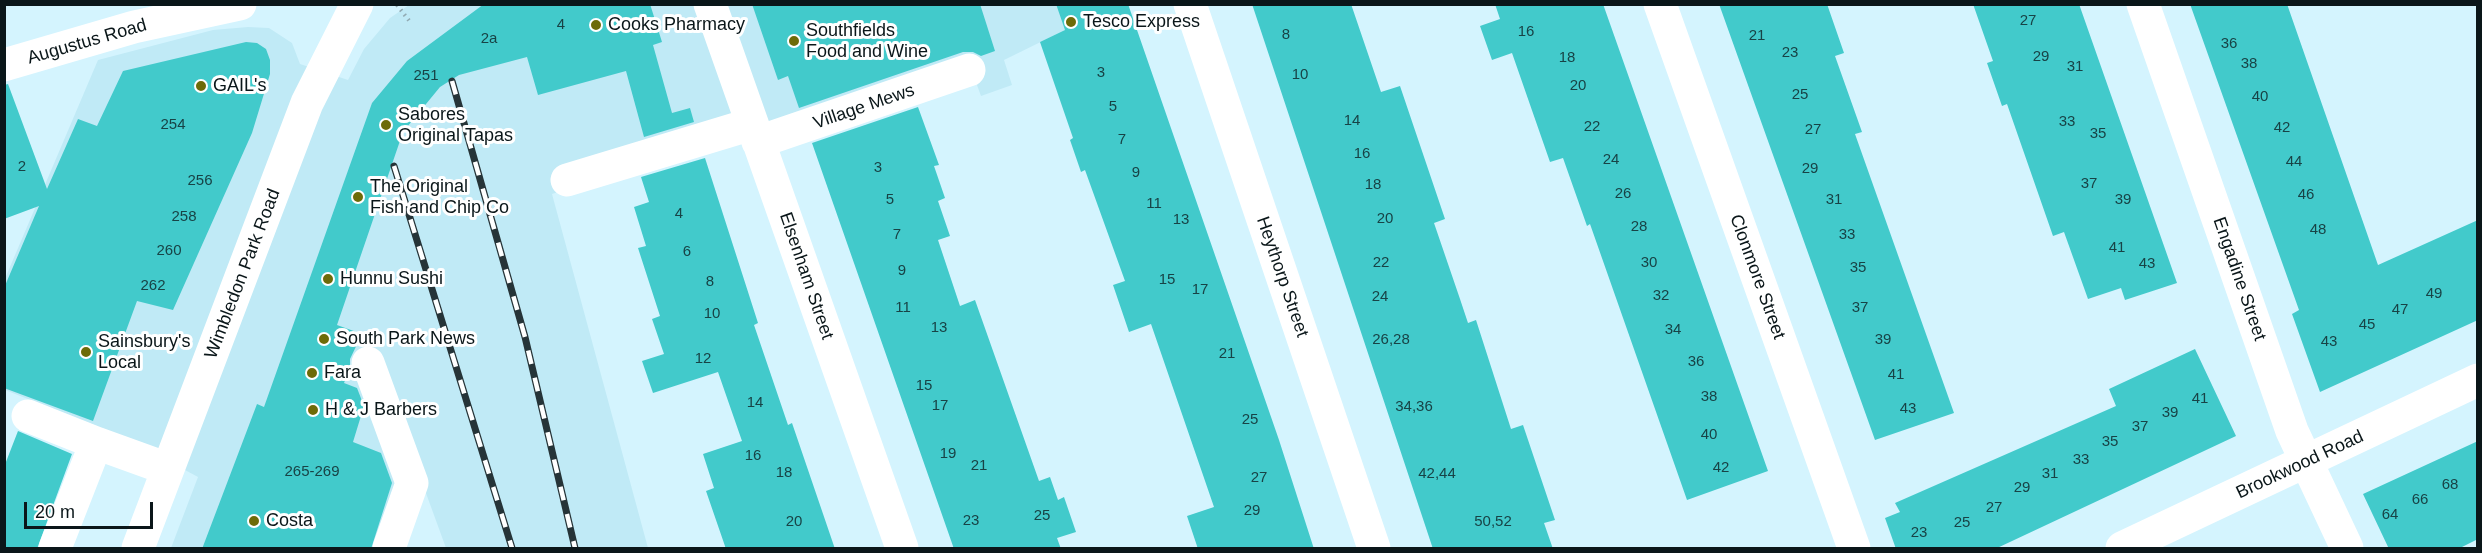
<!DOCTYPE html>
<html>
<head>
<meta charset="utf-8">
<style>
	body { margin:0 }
	#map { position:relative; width:2482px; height:553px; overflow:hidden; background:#d4f4fe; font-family:Arial,sans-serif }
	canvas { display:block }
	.frame { position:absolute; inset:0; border:6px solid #0a1619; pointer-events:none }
	.scale { position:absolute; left:24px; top:502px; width:129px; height:27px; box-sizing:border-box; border:3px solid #0a1619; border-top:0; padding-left:8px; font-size:18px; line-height:21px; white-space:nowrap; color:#0a1619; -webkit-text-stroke:4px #fff; paint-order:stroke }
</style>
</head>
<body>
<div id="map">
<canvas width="2482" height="553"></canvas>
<div class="frame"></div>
<div class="scale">20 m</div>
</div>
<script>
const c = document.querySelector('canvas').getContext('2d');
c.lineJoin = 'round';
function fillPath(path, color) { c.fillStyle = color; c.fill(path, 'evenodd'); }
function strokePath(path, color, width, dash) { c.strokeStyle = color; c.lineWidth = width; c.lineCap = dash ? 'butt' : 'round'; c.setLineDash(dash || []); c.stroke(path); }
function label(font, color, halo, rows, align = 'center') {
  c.font = font + ' Arial,sans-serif'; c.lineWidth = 6; c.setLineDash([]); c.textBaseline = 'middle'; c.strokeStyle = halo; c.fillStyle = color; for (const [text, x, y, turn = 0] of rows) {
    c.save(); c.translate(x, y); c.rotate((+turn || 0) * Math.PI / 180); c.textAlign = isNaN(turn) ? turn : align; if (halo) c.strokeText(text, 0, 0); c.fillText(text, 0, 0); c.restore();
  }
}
fillPath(new Path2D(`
	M409 5H1116L1004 60 1012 85 981 96 974 77 714 143 552 194 648 548H446L423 485 399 548H171L198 477 122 436 5 390 4 281 98 60 213 30 248 27 269 28 292 43 300 64 348 80 364 49 390 18Z`), '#c0eaf6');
fillPath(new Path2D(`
	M484 4H650L662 42 653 45 672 113 690 108 694 122 644 137 626 71 538 95 527 57 459 75 440 87 403 132 337 325 362 334 350 359V367L344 383 357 388 364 406 353 442 381 453 392 483 371 549H202L257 404 264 407 372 103 407 61Z
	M752 4H980L995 51 981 56 973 52H963L799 108 788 76 778 80Z
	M1056 4H1128L1279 440 1314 549H1198L1187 516 1214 507 1151 324 1129 332 1113 285 1125 281 1085 170 1081 172 1070 140 1073 138 1040 42 1065 30Z
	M1252 4H1351L1381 92 1400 86 1445 219 1434 223 1460 299 1468 323 1476 320 1511 429 1523 425 1555 520 1544 523 1553 549H1433Z
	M1495 4H1603L1768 471 1687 500 1590 224 1587 226 1563 158 1550 162 1512 53 1492 60 1480 26 1500 19Z
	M1719 4H1827L1844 53 1835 56 1862 132 1855 134 1954 413 1875 440Z
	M1973 4H2079L2177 283 2125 300 2121 288 2088 299 2064 232 2053 236 2007 104 2002 106 1987 63 1993 61Z
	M2190 4H2287L2378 265 2478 220V320L2320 392 2292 314 2299 310Z
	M246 42 257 43 266 49 270 60V74L252 133 173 310 137 301 93 421 4 388V288L39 206 4 219V85L8 84 47 189 78 119 97 126 123 71Z
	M918 107 939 165 934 166 945 198 938 201 950 236 938 240 960 306 975 300 1039 481 1050 477 1058 500 1064 497 1076 532 1057 538 1061 549H954L812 143Z
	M705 158 758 323 754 325 788 425 792 423 835 549H726L706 491 714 488 703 454 742 441 718 372 653 393 642 361 664 354 652 319 660 316 638 248 646 246 634 207 649 202 641 177Z
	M2195 349 2236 436 1995 549H1896L1885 518 1900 512 1895 503 2116 406 2109 389Z
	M18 431 72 454 37 549H4V467Z
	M2478 441V539L2458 549H2389L2363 494Z`), '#42cacb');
strokePath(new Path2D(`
	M397 5 411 23`), '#91aab2', 4, [1.5, 4.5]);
strokePath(new Path2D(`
	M710 4 902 548
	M1190 4 1374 548
	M1660 4 1854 548
	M2143 4 2292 431 2347 548
	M4 65 134 27 240 4
	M758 142 969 70
	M567 180 752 124
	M368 363 412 483 389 548
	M28 416 96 443
	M55 548 96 443 168 469
	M138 548 307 103 357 4
	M2122 548 2478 380`), '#fff', 33);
const rail = new Path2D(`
	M452 81 525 337 575 548
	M394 166 512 548`);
strokePath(rail, '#263438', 7);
strokePath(rail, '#fff', 4.5, [14]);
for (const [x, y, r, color] of [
	[1071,22,6,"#6d6b08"],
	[596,25,6,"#6d6b08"],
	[794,41,6,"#6d6b08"],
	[201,86,6,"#6d6b08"],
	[386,125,6,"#6d6b08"],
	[358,197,6,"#6d6b08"],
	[328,279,6,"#6d6b08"],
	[324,339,6,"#6d6b08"],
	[86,352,6,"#6d6b08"],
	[312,373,6,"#6d6b08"],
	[313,410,6,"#6d6b08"],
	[254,521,6,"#6d6b08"]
]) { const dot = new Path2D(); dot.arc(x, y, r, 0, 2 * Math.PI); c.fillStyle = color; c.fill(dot); strokePath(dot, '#fff', 2); }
label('15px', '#184346', null, [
	["27",2028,21],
	["4",561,25],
	["16",1526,32],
	["8",1286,35],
	["21",1757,36],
	["2a",489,39],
	["36",2229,44],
	["23",1790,53],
	["29",2041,57],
	["18",1567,58],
	["38",2249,64],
	["31",2075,67],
	["3",1101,73],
	["10",1300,75],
	["251",426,76],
	["20",1578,86],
	["25",1800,95],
	["40",2260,97],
	["5",1113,107],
	["14",1352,121],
	["33",2067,122],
	["254",173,125],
	["22",1592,127],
	["42",2282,128],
	["27",1813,130],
	["35",2098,134],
	["7",1122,140],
	["16",1362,154],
	["24",1611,160],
	["44",2294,162],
	["2",22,167],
	["3",878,168],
	["29",1810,169],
	["9",1136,173],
	["256",200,181],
	["37",2089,184],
	["18",1373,185],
	["26",1623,194],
	["46",2306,195],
	["5",890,200],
	["31",1834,200],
	["39",2123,200],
	["11",1154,204],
	["4",679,214],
	["258",184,217],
	["20",1385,219],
	["13",1181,220],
	["28",1639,227],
	["48",2318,230],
	["7",897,235],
	["33",1847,235],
	["41",2117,248],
	["260",169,251],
	["6",687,252],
	["22",1381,263],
	["30",1649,263],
	["43",2147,264],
	["35",1858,268],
	["9",902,271],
	["15",1167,280],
	["8",710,282],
	["262",153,286],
	["17",1200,290],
	["49",2434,294],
	["32",1661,296],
	["24",1380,297],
	["11",903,308],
	["37",1860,308],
	["47",2400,310],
	["10",712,314],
	["45",2367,325],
	["13",939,328],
	["34",1673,330],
	["26,28",1391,340],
	["39",1883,340],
	["43",2329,342],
	["21",1227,354],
	["12",703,359],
	["36",1696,362],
	["41",1896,375],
	["15",924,386],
	["38",1709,397],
	["41",2200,399],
	["14",755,403],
	["17",940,406],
	["34,36",1414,407],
	["43",1908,409],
	["39",2170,413],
	["25",1250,420],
	["37",2140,427],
	["40",1709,435],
	["35",2110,442],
	["19",948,454],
	["16",753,456],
	["33",2081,460],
	["21",979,466],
	["42",1721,468],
	["265-269",312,472],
	["18",784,473],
	["42,44",1437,474],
	["31",2050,474],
	["27",1259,478],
	["68",2450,485],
	["29",2022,488],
	["66",2420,500],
	["27",1994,508],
	["29",1252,511],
	["64",2390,515],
	["25",1042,516],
	["23",971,521],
	["20",794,522],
	["50,52",1493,522],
	["25",1962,523],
	["23",1919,533]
]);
label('18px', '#0a1619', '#fff', [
	["Tesco Express",1083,22],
	["Cooks Pharmacy",608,25],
	["Southfields",806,31],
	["Food and Wine",806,52],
	["GAIL's",213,86],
	["Sabores",398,115],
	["Original Tapas",398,136],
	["The Original",370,187],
	["Fish and Chip Co",370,208],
	["Hunnu Sushi",340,279],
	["South Park News",336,339],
	["Sainsbury's",98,342],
	["Local",98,363],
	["Fara",324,373],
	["H & J Barbers",325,410],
	["Costa",266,521]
], 'left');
label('18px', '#0a1619', '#fff', [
	["Augustus Road",87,42,-16],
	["Village Mews",864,107,-19],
	["Wimbledon Park Road",243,274,-69],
	["Elsenham Street",806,276,71],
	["Heythorp Street",1282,277,71],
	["Clonmore Street",1757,277,70],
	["Engadine Street",2239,279,71],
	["Brookwood Road",2300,465,-25]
]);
</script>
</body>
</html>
